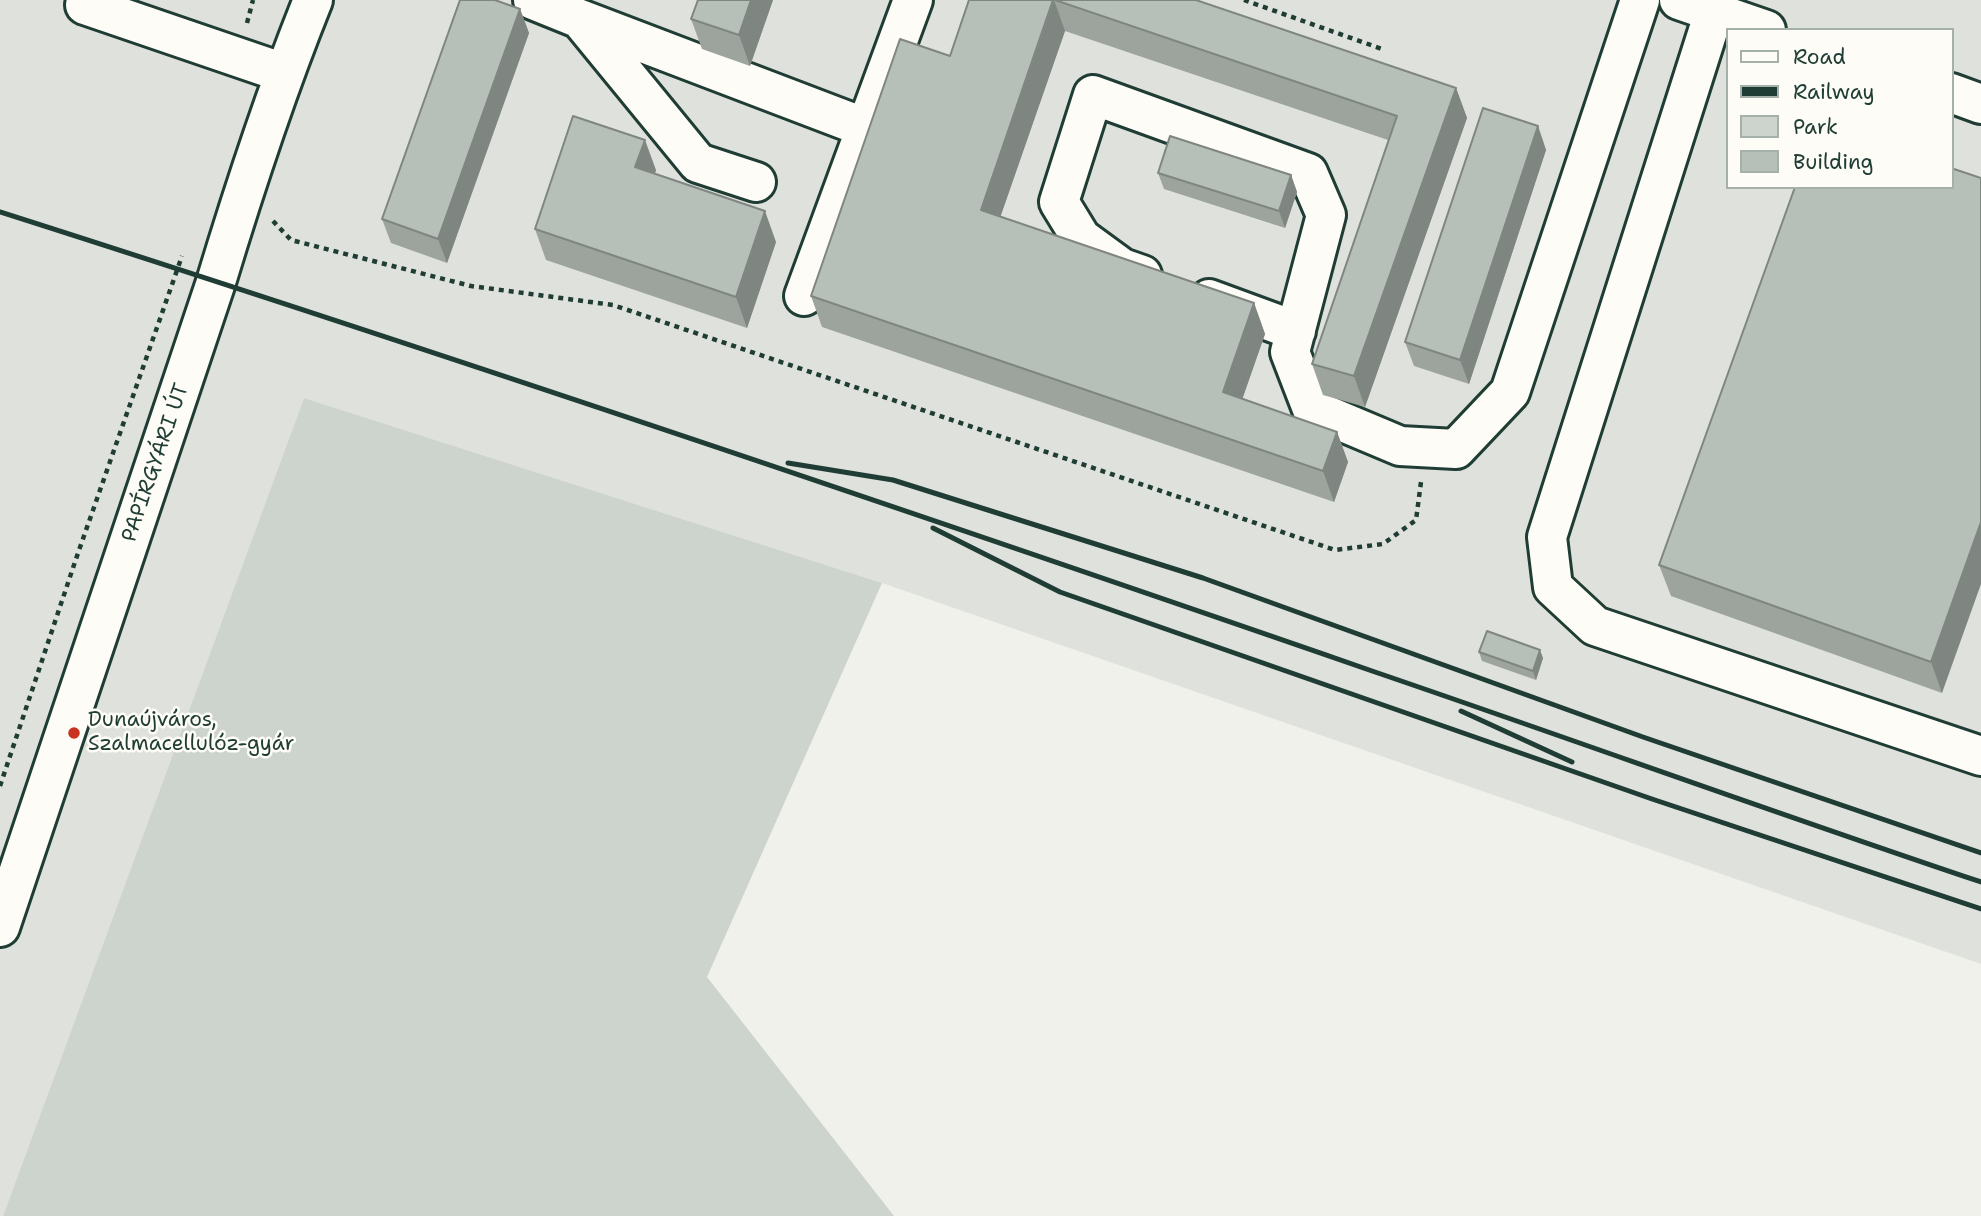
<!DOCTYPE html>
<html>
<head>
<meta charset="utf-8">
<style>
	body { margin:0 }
	#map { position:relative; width:1981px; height:1216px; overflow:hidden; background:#f0f1eb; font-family:"Shantell Sans",sans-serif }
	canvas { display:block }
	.legend { position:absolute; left:1726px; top:28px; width:228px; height:161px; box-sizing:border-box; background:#fdfcf7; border:2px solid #a4b0a9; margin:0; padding:9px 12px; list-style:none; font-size:21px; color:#1f3d34 }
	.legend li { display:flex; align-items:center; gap:14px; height:35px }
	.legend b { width:35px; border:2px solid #a4b0a9 }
</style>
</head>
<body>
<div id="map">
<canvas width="1981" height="1216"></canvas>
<ul class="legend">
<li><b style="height:9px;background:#fdfcf7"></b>Road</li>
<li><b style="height:9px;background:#1f3d34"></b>Railway</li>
<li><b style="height:19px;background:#cdd3cd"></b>Park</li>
<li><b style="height:19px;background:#b6bfb8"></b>Building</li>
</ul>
</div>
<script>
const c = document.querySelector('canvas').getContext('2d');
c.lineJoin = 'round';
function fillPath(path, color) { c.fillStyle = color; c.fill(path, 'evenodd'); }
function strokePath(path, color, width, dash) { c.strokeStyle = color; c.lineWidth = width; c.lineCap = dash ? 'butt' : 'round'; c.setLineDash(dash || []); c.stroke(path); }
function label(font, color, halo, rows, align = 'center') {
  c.font = font + ' "Shantell Sans",sans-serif'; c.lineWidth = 5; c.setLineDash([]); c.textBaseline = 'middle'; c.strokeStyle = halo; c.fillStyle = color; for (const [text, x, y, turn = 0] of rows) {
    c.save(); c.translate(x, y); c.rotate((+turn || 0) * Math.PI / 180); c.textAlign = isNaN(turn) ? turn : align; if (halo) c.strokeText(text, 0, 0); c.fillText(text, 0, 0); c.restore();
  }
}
fillPath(new Path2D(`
	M0 0H1981V964L882 583 304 398 3 1216H0ZM1727 30H1951V187H1727Z`), '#dfe2dc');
fillPath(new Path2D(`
	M304 398 882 583 707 977 894 1216H3Z`), '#cdd3cd');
const minor = new Path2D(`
	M87 0 85 5 284 73
	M533 0 580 19 698 163 756 182
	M1679 0 1766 30
	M1714 12 1547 537 1553 587 1595 626 1981 756
	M580 19 866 128
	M1951 93 1981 104
	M1142 275 1122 268 1081 238 1059 202 1093 95 1308 173 1326 215 1290 352 1312 409 1400 446 1456 449 1510 392 1640 0
	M804 296 913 0
	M1209 299 1296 331
	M0 927 216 282C245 186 276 92 313 0`);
strokePath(minor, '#1f3d34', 44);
strokePath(new Path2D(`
	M1244 0 1382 49
	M247 23 253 0
	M273 221 291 240 471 286 613 305 1335 550 1383 544 1416 520 1421 482
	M0 786 78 553 182 256`), '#1f3d34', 4.5, [5, 5]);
strokePath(minor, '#fdfcf7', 38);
strokePath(new Path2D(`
	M0 212C461 359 918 514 1375 672 1577 741 1778 814 1981 882
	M788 463 893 480 1203 578 1643 737 1981 853
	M933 528 1060 592 1652 799 1981 909
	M1461 711 1572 762`), '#1f3d34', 5);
fillPath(new Path2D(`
	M698 0H773L750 66 702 49 691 19Z
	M969 0H1196L1456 88 1467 118 1365 407 1323 395 1312 364 1388 140 1065 31 1000 217 1254 303 1265 334 1242 399 1337 432 1348 462 1334 502 822 327 811 296 950 56Z
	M520 9 529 33 447 263 391 243 382 219Z
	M1538 126 1546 150 1469 384 1414 366 1405 342Z
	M656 170 655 173 776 242 747 328 546 260 535 229Z
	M1158 173 1291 175 1297 192 1285 228 1164 189Z
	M1981 178 1942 693 1671 596 1659 565Z
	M1479 652 1543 658 1536 680 1482 661Z`), '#9da49e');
fillPath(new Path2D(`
	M751 0H773L750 66 739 35Z
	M1054 0 1065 31 992 241 981 210Z
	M520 9 529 33 447 263 438 239Z
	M1456 88 1467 118 1365 407 1354 376Z
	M1538 126 1546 150 1469 384 1460 360Z
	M645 140 656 170 647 198 635 167Z
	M1291 175 1297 192 1285 228 1279 211Z
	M765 211 776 242 747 328 736 297Z
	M1254 303 1265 334 1234 423 1223 392Z
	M1337 432 1348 462 1334 502 1323 471Z
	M1981 522V584L1942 693 1931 662Z
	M1540 650 1543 658 1536 680 1533 671Z`), '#7f8681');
const building = new Path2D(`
	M460 0H495L520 9 438 239 382 219Z
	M698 0H751L739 35 691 19Z
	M969 0H1053L981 210 1254 303 1223 392 1337 432 1323 471 811 296 900 39 950 56Z
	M1055 0H1196L1456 88 1354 376 1312 364 1397 116Z
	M1483 108 1538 126 1460 360 1405 342Z
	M573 116 645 140 635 167 765 211 736 297 535 229Z
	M1170 136 1291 175 1279 211 1158 173Z
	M1951 168 1981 178V522L1931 662 1659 565 1795 187H1951Z
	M1487 631 1540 650 1533 671 1479 652Z`);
fillPath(building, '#b6bfb8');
strokePath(building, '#7f8681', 2);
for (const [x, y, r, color] of [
	[74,733,7,"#c8321e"]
]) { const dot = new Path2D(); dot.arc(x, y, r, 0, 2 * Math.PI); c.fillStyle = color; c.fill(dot); strokePath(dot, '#fdfcf7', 2.5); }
label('21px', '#1f3d34', '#fdfcf7', [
	["PAPÍRGYÁRI ÚT",156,463,-71]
]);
label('21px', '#1f3d34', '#fdfcf7', [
	["Dunaújváros,",88,721],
	["Szalmacellulóz-gyár",88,745]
], 'left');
</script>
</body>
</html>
